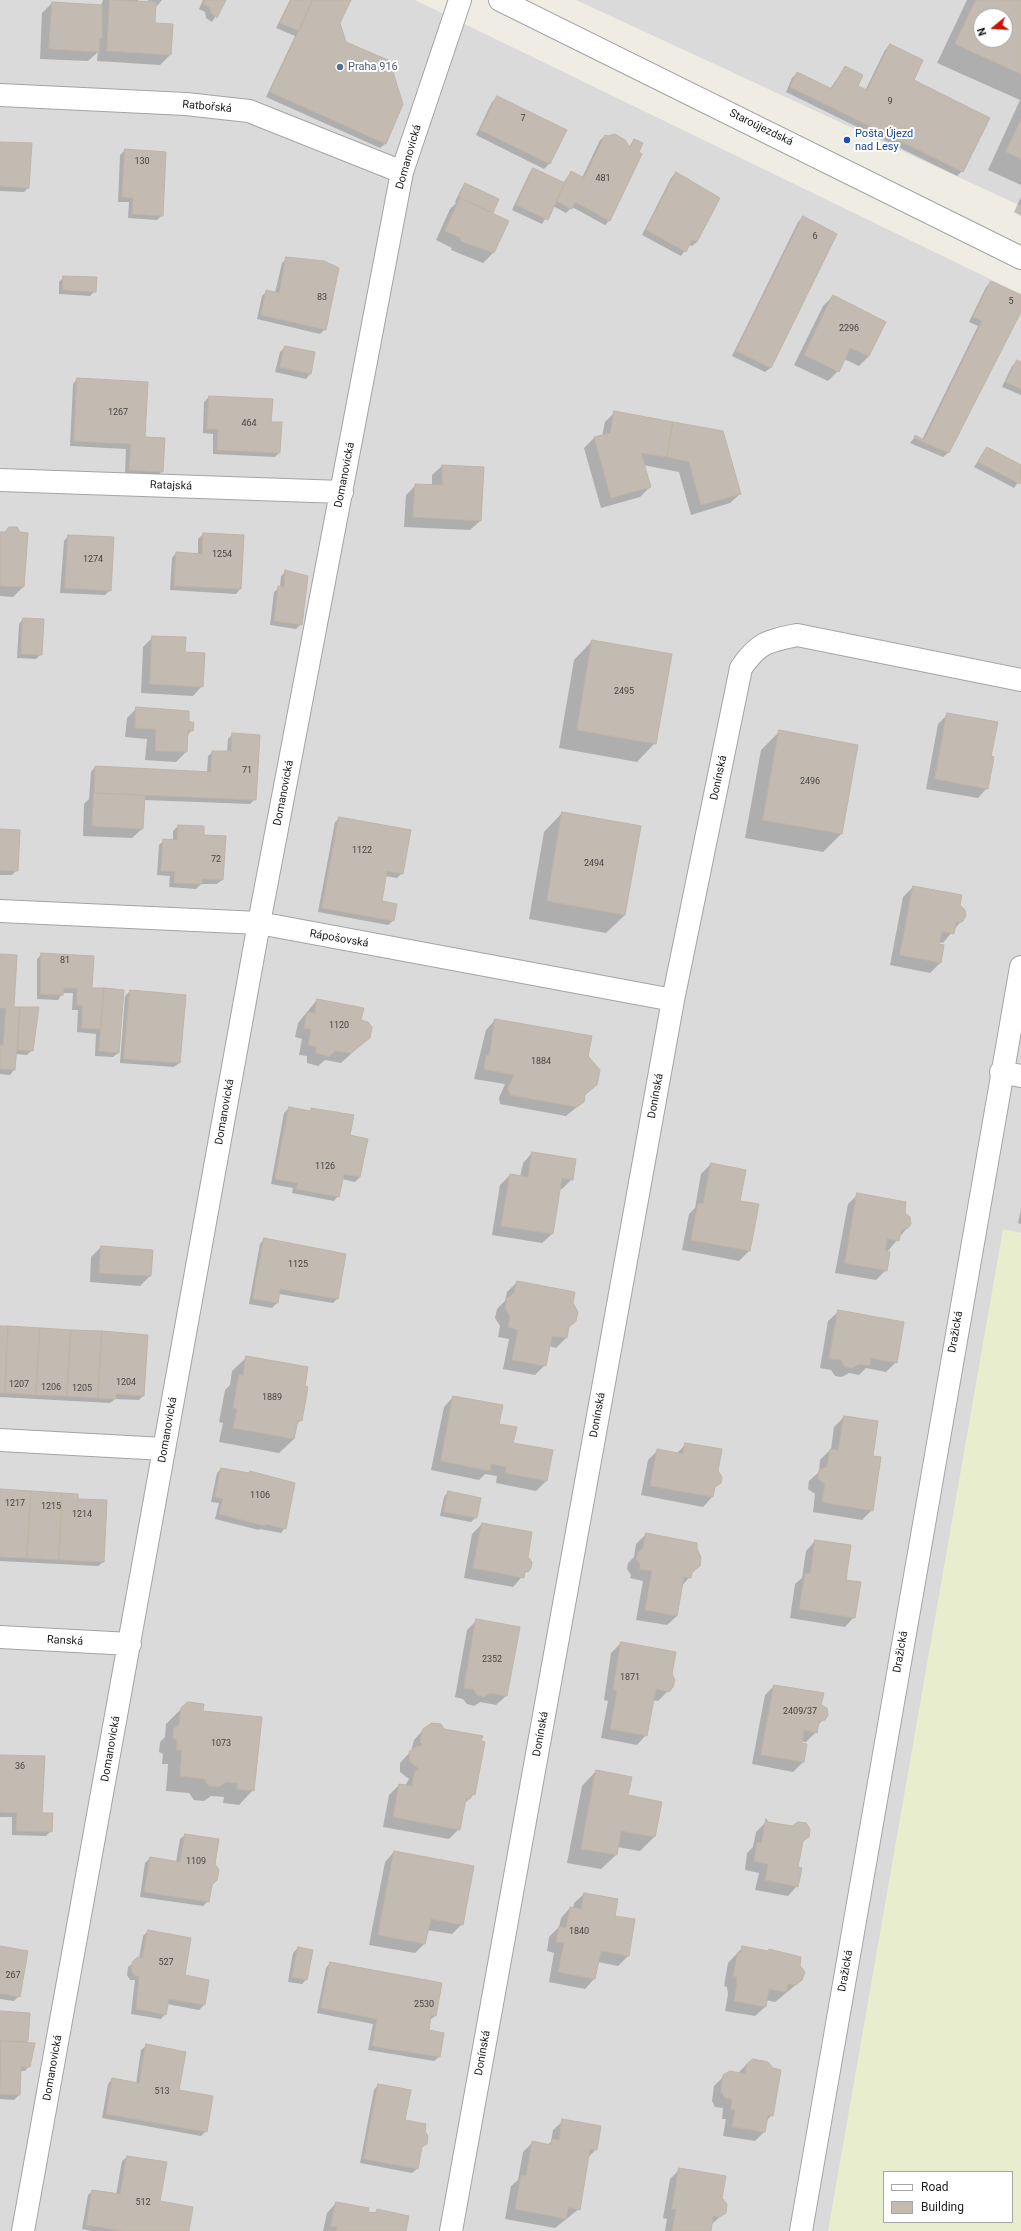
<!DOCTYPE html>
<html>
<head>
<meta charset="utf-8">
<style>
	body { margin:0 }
	#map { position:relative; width:1021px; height:2231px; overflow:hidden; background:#eeece3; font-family:Roboto,sans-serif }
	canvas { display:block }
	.legend { position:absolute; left:883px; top:2171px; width:130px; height:52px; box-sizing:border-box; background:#fff; border:1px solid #a5a5a5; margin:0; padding:5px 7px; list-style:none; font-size:12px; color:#1d1d1d }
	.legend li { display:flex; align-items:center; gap:8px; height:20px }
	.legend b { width:20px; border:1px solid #a5a5a5 }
	.north { position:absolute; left:973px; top:8px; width:40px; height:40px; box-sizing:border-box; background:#fff; border:1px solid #a5a5a5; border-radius:50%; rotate:252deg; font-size:11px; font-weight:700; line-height:16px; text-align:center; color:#1d1d1d }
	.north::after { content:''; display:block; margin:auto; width:14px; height:18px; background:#ca1400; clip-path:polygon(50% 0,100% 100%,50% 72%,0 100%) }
</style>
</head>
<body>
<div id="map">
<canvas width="1021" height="2231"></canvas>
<ul class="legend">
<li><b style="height:5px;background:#fff"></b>Road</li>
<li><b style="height:11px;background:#c3bbb2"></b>Building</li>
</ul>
<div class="north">N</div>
</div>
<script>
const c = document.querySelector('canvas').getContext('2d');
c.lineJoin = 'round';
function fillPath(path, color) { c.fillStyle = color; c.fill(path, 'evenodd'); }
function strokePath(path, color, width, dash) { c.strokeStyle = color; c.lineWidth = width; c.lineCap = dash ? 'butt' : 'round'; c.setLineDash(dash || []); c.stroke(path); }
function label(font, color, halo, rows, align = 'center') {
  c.font = font + ' Roboto,sans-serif'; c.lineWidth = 4; c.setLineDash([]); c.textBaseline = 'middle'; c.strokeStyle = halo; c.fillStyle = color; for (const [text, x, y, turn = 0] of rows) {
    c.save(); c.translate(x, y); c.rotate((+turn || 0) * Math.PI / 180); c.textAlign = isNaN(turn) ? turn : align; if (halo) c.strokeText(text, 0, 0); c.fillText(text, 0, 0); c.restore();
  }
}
fillPath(new Path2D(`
	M0 0H415L1021 294V2231H0ZM884 2172H1012V2222H884Z
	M576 0H1021V206ZM981 16H1005V40H981Z`), '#dbdada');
fillPath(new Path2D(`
	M1003 1229 1021 1233V2231H828ZM884 2172H1012V2222H884Z`), '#e8eecd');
fillPath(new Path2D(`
	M103 0H138V2H151L147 0H162L157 6 155 5 154 24 170 55 160 65 97 61 98 52 88 61 40 59 42 13 52 3 101 6Z
	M203 0H225L212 22 206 18 205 12 199 9Z
	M290 0H350L339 23 346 42 391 69 402 104 385 144 380 148 266 97 295 36 276 28Z
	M967 0H1021V185L988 170 1020 100 937 63ZM981 16H1005V40H981Z
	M890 45 912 80 962 171 957 176 786 92 792 78 797 73 830 89 845 67 856 86 865 91 885 50Z
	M497 97 565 130 549 164 544 169 476 135 492 102Z
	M605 136 628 148 634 140 609 221 605 225 572 207 566 213 553 206 542 224 512 210 529 174 533 169 563 183 571 172 582 178 600 140Z
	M0 143 28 188 24 192 0 191Z
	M125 150 162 215 157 220 128 218 129 202H118L120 155Z
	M676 173 697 242 692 246 689 245 681 256 642 235 671 178Z
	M466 184 498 199 491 214 507 221 493 253 483 263 451 250 452 248 436 240 450 209 456 203 455 202 461 189Z
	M1021 197V216L1014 212Z
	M803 217 836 234 770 368 765 372 732 356 798 222Z
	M287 258 325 329 320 334 257 319 262 296 267 291 275 293 282 263Z
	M64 277 95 291 90 296 59 294V282Z
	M991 282 1021 296V309L948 453 943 457 910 443 915 437 922 440 978 326 969 322 986 287Z
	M833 296 885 322 869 356 859 366 844 359 838 371 828 381 794 365 823 306Z
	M285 347 310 374 306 379 275 372 280 352Z
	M1017 361 1021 363V395L1002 387 1012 366Z
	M77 379 144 438 162 471 157 476 125 474 126 449 70 446 73 384Z
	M209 397 270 423 279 453 275 457 213 454V434L203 433 204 402Z
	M615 412 740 494 730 503 691 515 679 472 643 465 650 487 640 497 601 508 584 448 594 438 602 436 605 422Z
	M987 448 1021 466V478L1014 488 974 467Z
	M442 466 480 521 470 530 404 527 406 495 416 485 432 486V475Z
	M0 533 23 587 13 597 0 596Z
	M203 534 243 536 240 589 236 594 170 590 172 558 176 553 198 555V539Z
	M68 536 110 590 105 595 60 593 64 541Z
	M286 571 301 624 296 629 270 625 274 592 280 587 281 576Z
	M23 619 41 654 36 659 17 658 19 624Z
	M153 637 184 653 202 686 193 696 141 693 143 647Z
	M592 641 655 743 637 762 559 748 574 660Z
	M137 708 188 721 192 730 187 736 186 752 176 762 145 760 147 739 125 737 127 718Z
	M948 714 990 757 987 788 978 798 926 789 938 724Z
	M779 732 841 834 823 852 745 838 761 750Z
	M233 734 255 799 250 804 144 800 142 829 132 838 83 836 84 804 89 799 91 772 95 767 207 773 208 756 213 752H227L228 739Z
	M562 813 625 915 606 933 529 919 544 832Z
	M340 818 402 873 397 878 385 876 381 902 393 921 388 925 318 912 335 822Z
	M178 826 203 836 222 880 217 884H201L196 889 169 887 170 876 157 875 159 845 164 840 173 841V831Z
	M0 830 17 870 12 875H0Z
	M913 887 959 906 962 920 943 943 938 942V945L943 946 940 963 930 973 890 965 903 897Z
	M42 954 91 988 118 1053 113 1057 95 1056 96 1034 77 1032 78 1010H72L73 993H63L58 1000 37 999V959Z
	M0 956 13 1008H38L32 1050 27 1055 16 1054 14 1070 10 1075 0 1074Z
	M130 991 179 1063 174 1067 120 1063 125 996Z
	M317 1000 360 1021 369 1037 341 1063 325 1060 318 1066 307 1063V1056L299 1055 302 1039 295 1037 298 1023Z
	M495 1020 587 1056 596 1085 583 1097V1102L566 1116 500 1104 499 1098 505 1084 474 1079 486 1030Z
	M289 1108 309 1112 312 1109 349 1136 360 1177 355 1182 342 1179 338 1196 334 1201 292 1193 293 1188 271 1184 284 1113Z
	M532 1153 572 1179 562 1189H559L552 1234 542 1243 492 1235 500 1185 510 1175 520 1177 523 1163Z
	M711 1164 749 1251 739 1261 682 1250 689 1214 695 1208 701 1174Z
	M858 1194 903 1214 907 1228 888 1251 884 1250 886 1270 876 1280 835 1273 848 1204Z
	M1021 1209V1224L1018 1223Z
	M264 1239 337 1299 333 1303 279 1294 277 1303 272 1308 249 1304 260 1244Z
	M101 1247 150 1276 140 1286 90 1282 91 1257Z
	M517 1282 572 1304 575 1321 568 1328 566 1338 556 1348 549 1346 545 1365 535 1375 503 1369 509 1339 498 1337 500 1326 495 1318 497 1309 505 1301 507 1292Z
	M838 1312 896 1362 886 1372 866 1368 859 1375 849 1373 842 1377 835 1376 831 1370 820 1368 828 1321Z
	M0 1327 143 1396 139 1400 115 1399 110 1403 0 1397Z
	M247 1357 304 1387 301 1420 296 1425 294 1439 279 1453 219 1442 223 1423 219 1422 225 1390 230 1385 232 1371Z
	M453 1397 498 1425 512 1444 552 1451 546 1481 536 1491 496 1483 497 1476 485 1474 479 1480 431 1470 444 1407Z
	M844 1417 872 1456V1510L862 1520 813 1512 815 1494 808 1489 809 1481 819 1472 820 1460 831 1449 834 1427Z
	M686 1444 720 1483 714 1488 712 1497 703 1507 641 1495 648 1460 658 1450 676 1454Z
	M221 1469 285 1528 281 1533 260 1529 259 1530 215 1519 219 1503 211 1502 217 1473Z
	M0 1491 77 1500 103 1562 98 1566 0 1561Z
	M448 1492 476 1517 471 1522 440 1516 444 1497Z
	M482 1524 527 1557V1571L513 1587 464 1578 472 1534Z
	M646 1534 699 1565 682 1586 677 1616 667 1625 636 1620 643 1581 630 1578 631 1575 627 1569 628 1563 634 1557 636 1544Z
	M815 1541 845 1581 854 1617 845 1627 790 1618 795 1584 802 1578 806 1551Z
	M477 1620 506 1696 496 1705 480 1702 474 1706 467 1704 463 1699 455 1697 467 1630Z
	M621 1643 675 1653 668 1691 658 1701 653 1700 646 1735 637 1745 601 1738 608 1701 604 1700 611 1653Z
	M774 1686 820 1705 824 1719 817 1726 816 1732 806 1742 801 1741V1743L806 1744 803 1762 793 1772 752 1764 765 1695Z
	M181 1709 202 1711 253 1790 239 1805 223 1803 224 1797 211 1796 204 1801 194 1800 189 1793 166 1791 168 1764H162L163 1754 159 1752 160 1742 165 1737 166 1724Z
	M424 1729 474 1794 464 1804 459 1829 449 1839 383 1827 389 1795 399 1785 405 1786 409 1779 400 1772V1763L411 1751 414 1740Z
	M0 1756 51 1831 46 1836 12 1835V1817H0Z
	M596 1771 627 1796 654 1837 640 1851 617 1847 616 1855 601 1869 567 1863 582 1786Z
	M766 1822 808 1837 801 1843 797 1867V1886L788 1896 755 1890 759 1873 745 1870 747 1853 753 1847 756 1832Z
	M185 1835 210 1886 208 1901 203 1906 140 1897 145 1863 150 1858 176 1862 180 1839Z
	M394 1852 462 1924 452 1934 427 1930 425 1943 415 1953 369 1945 385 1862Z
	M584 1894 614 1917 634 1920 628 1956 618 1966 598 1962 594 1979 585 1989 549 1982 554 1953 547 1951 549 1937 559 1927 561 1918 570 1908 573 1909 574 1903Z
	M148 1931 183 1976 208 1980 204 2005 199 2010 167 2004 165 2014 161 2019 131 2014 135 1980H130L127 1975 128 1967 139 1958 143 1936Z
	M0 1947 19 1996 14 2001 0 1999Z
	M743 1947 799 1966 802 1980 775 2002 766 2000 765 2007 755 2016 725 2011 728 1994 727 1987 724 1986 728 1963Z
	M298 1948 306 1980 302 1984 288 1982 293 1953Z
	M330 1963 435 2016 430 2020 428 2030 439 2057 434 2061 368 2050 373 2024 317 2013 326 1968Z
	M0 2012 27 2041 24 2043 29 2066 25 2071H19V2095L14 2100 0 2099Z
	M146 2046 206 2131 201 2136 102 2118 108 2084 112 2079 136 2084 141 2050Z
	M747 2064 772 2115 766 2121 764 2132 755 2141 723 2136 726 2119H722L723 2108 715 2107 712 2101 714 2086 724 2076 738 2073Z
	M378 2085 404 2121 425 2125 426 2143 421 2148 417 2169 412 2173 360 2163 374 2090Z
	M563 2121 596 2149 588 2158 579 2209 555 2228 505 2219 511 2186 518 2180 523 2152 533 2142 547 2145 551 2142 553 2130Z
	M127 2157 158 2202 188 2231H92L82 2229 88 2195 93 2191 116 2195 122 2161Z
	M680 2169 722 2198 725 2212 711 2225 710 2231H665L667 2219 663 2218 670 2179Z
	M336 2203 374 2214 377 2210 405 2231H323L327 2213Z`), '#0003');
const building = new Path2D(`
	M110 0 156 2 155 23 173 24 171 55 107 51Z
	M205 0H226L217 18 211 13 209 7 203 4Z
	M291 0H313L299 31 280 23Z
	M313 0H351L340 23 346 42 395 63 392 69 403 104 386 144 270 92Z
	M976 0H1021V74L955 44ZM981 16H1005V40H981Z
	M52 2 102 5V38H100L99 52 49 49Z
	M890 44 923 60 914 80 990 118 963 172 790 87 797 72 832 89 845 66 863 75 858 86 867 90Z
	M497 96 567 130 550 164 480 130Z
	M1021 119V159L1006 152Z
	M615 134 625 140 630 148 634 139 643 143 639 152 642 154 610 221 575 202 572 209 556 201 571 171 584 178 605 135 608 136Z
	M0 142 32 143 29 188 0 186Z
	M125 149 166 152 163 216 132 214 133 198 122 197Z
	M533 168 565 183 548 220 516 205Z
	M676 172 720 198 697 242 692 240 686 252 646 230Z
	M465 183 499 199 493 213 459 197Z
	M460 198 509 221 494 253 460 241 461 238 445 231Z
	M803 216 837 234 771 368 736 351Z
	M286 257 324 261 339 268 326 330 261 315 266 290 279 293Z
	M63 276 97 277 96 292 63 290Z
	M991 281 1021 295V312L949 453 914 438 915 435 924 440 982 321 973 317Z
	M833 295 886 322 869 356 850 348 839 372 804 355Z
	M285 346 315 352 311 374 280 367Z
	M1017 360 1021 362V389L1006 382Z
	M77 378 148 382 145 437 165 438 163 472 129 470 131 444 74 441Z
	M209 396 273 399 271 422H282L280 453 217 450 218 429H207Z
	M614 411 673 422 667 457 641 453 651 487 611 498 594 437 610 433Z
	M673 422 723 431 741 494 701 505 689 462 667 457Z
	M987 447 1021 465 1020 484 978 462Z
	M442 465 484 467 481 521 413 517 415 484 442 485Z
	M9 527H17L20 532 28 533 24 587 0 586V532H5Z
	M203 533 244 535 241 589 174 586 176 552 202 554Z
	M68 535 114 537 111 591 65 588Z
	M285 570 308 576 302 625 274 621 278 586 284 587Z
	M23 618 44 619 42 655 21 654Z
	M152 636 186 637 185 652 205 653 203 687 150 684Z
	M592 640 672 654 656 744 577 730Z
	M136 707 189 711V721L194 723 193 731 188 730 187 752 155 751 156 729 135 728Z
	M947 713 998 722 991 756 994 757 988 789 935 779Z
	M779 730 858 745 842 834 763 820Z
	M232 733 260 735 256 800 94 793 95 766 211 772 212 751H231Z
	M94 793 145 795 143 829 92 826Z
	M562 812 641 826 625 915 547 901Z
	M339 817 411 830 403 874 387 871 382 901 397 904 394 921 322 908Z
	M178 825 204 826V835L226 836 223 880 202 879V884L174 883 175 871H161L163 839 177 840Z
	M0 829 20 830 18 871 0 870Z
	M913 886 962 895 960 905 965 910 966 916 962 922H956L954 934 942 931 939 944 944 945 941 963 900 955Z
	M41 953 94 956 92 988H104L101 1029 82 1028V1005H77V988H64L63 995 41 994Z
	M0 954 17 955 14 1007H20L15 1070 0 1069V1045H3L6 1008H0Z
	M104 988 124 990 119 1053 99 1051Z
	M130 990 186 995 180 1063 124 1059Z
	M317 999 364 1008 361 1020 368 1022 372 1027 370 1038 351 1053 335 1051 329 1057 316 1053V1047L308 1045 311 1029 304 1028 307 1012 315 1013Z
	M20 1007H39L33 1051 18 1050Z
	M495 1019 592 1036 588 1056 600 1070 597 1085 585 1094 584 1102 577 1107 510 1095 508 1088 514 1075 484 1069 486 1055H489Z
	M289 1107 311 1111V1108L354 1115 350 1135 368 1139 360 1177 344 1174 339 1197 296 1189 298 1183 275 1179Z
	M532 1152 576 1159 573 1180 562 1178 553 1234 501 1226 510 1174 528 1177Z
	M711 1163 746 1170 740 1201 759 1204 750 1251 691 1240 698 1203 703 1204Z
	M857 1193 906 1202 905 1213 910 1217 911 1224 908 1228 901 1230 899 1241 887 1239 885 1251 890 1252 887 1271 845 1263Z
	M264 1238 346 1254 338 1299 280 1289 278 1303 253 1299Z
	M101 1246 153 1250 151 1276 99 1273Z
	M517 1281 575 1292 573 1303 578 1312 576 1321 569 1327 567 1338 552 1336 546 1366 512 1360 518 1330 508 1327 510 1316 505 1308 507 1298 514 1293Z
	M838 1310 904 1322 897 1363 871 1358 870 1366 859 1364 853 1368 845 1367 841 1360 829 1359Z
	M0 1326H8L5 1393H0Z
	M8 1326 40 1328 36 1395 5 1393Z
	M40 1328 71 1330 67 1396 36 1395Z
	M71 1330 102 1331 98 1398 67 1396Z
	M102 1331 148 1335 144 1396 116 1394V1399L98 1398Z
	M246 1356 308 1367 305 1386 308 1387 302 1421 298 1420 294 1439 233 1428 237 1409 233 1408 239 1374 243 1375Z
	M453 1396 503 1405 499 1424 517 1427 513 1443 553 1450 547 1481 505 1473 506 1467 491 1464 490 1471 441 1461Z
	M844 1416 878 1421 873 1456 881 1457 873 1511 822 1502 825 1484 818 1479 819 1470 827 1467 830 1449 838 1450Z
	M685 1443 722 1449 718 1471 722 1477 721 1483 715 1487 713 1497 650 1486 657 1449 683 1454Z
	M221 1468 249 1473 250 1471 295 1483 286 1529 265 1524V1526L219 1514 223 1499 215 1497Z
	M0 1489 31 1491 27 1558 0 1557Z
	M31 1491 62 1493 59 1560 27 1558Z
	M448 1491 481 1498 477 1518 444 1512Z
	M62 1493 78 1494V1499L107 1500 104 1562 59 1560Z
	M482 1523 532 1532 528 1557 532 1562 531 1568 528 1572 525 1571 524 1578 473 1568Z
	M646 1533 697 1543V1549L701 1557 700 1566 692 1572 691 1578 684 1577 677 1616 645 1610 652 1571 639 1569 640 1564 636 1559 638 1552 643 1548Z
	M815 1540 851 1545 846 1580 861 1582 855 1618 799 1609 805 1573 810 1574Z
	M476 1619 520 1627 507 1696 490 1693 484 1697 477 1695 473 1689 464 1688Z
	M621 1642 676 1652 672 1674 675 1680 673 1687 669 1692 656 1689 647 1736 610 1729 617 1691 613 1690Z
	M774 1685 824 1693 821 1705 827 1708 828 1715 825 1720 819 1721 817 1733 804 1730 802 1743 807 1744 804 1762 761 1755Z
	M188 1702 204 1704 203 1711 262 1717 254 1791 237 1789 238 1783 226 1782 219 1787 209 1786 204 1779 180 1776 182 1750H176L177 1740 173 1738 174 1727 179 1725 181 1708Z
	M432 1723 441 1724 444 1729 483 1736 481 1741 485 1742 475 1795 472 1794 470 1799 466 1798 460 1830 393 1817 399 1784 412 1786 415 1771 419 1769 410 1762 409 1752 413 1748 423 1745 420 1742 423 1729Z
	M0 1755 45 1756 42 1813H53L52 1832 16 1831 17 1813 0 1812Z
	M596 1770 632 1777 628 1795 662 1802 655 1837 621 1831 617 1855 581 1849Z
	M766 1819 768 1822 792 1826 798 1822 806 1823 810 1829 809 1837 803 1841 798 1867 802 1868 798 1887 765 1880 768 1864 754 1861 757 1842 761 1843Z
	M185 1834 219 1839 215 1864 219 1870 217 1880 212 1885 209 1902 144 1892 150 1857 180 1862Z
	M394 1851 474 1866 463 1925 431 1919 425 1944 378 1935Z
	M584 1893 618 1899 615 1916 635 1919 629 1956 601 1951 595 1979 558 1972 564 1943 556 1942 559 1926 566 1928 570 1907 581 1909Z
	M148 1930 191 1938 185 1975 209 1980 205 2005 169 1999 166 2015 136 2009 139 1976H135L131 1970 133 1961 138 1957 142 1958Z
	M0 1946 28 1951 20 1997 0 1993Z
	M742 1946 768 1951 769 1949 801 1957 800 1966 805 1972 802 1980 796 1985 788 1984 786 1992 769 1989 766 2007 734 2001 737 1984V1977L733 1976 738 1952 741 1953Z
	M298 1947 313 1950 307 1980 292 1977Z
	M330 1962 442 1983 436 2016 431 2015 429 2030 444 2033 440 2057 372 2046 377 2019 321 2008Z
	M0 2011 30 2013 28 2041H0Z
	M1 2041 35 2043 30 2067H21L20 2095 0 2094Z
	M146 2044 186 2052 179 2090 213 2096 207 2132 106 2114 112 2078 139 2083Z
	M753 2059 768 2062 773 2068 781 2070 773 2116 768 2115 765 2132 732 2127 735 2110 731 2109 732 2099 725 2098 721 2091 723 2075 730 2071 745 2074 747 2064Z
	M378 2084 411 2090 405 2120 426 2124 425 2131 428 2136 427 2144 422 2147 418 2169 364 2159Z
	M562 2119 601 2126 597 2150 590 2149 580 2210 568 2207 566 2219 515 2209 521 2175 526 2176 532 2141 551 2145 552 2139 559 2140Z
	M127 2156 167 2162 160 2201 193 2207 189 2231H122L86 2225 92 2190 120 2194Z
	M679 2168 726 2176 722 2198 727 2204 726 2213 719 2217 713 2216 711 2231H672L676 2209H672Z
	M336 2202 369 2208 368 2212 376 2213 377 2209 409 2216 406 2231H336L337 2227 331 2226Z`);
fillPath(building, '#c3bbb2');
strokePath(building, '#c0b4a5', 1);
const minor = new Path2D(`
	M0 95 186 104 249 111 402 172
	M0 480 342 492
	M0 911 259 923 673 1000
	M1001 1072 1021 1076
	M0 1440 164 1449
	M0 1637 130 1644
	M23 2231 259 923 402 172 460 0
	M451 2231 673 1000 741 668C759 642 768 641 797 635L1021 680
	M801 2231 1021 967`);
const tertiary = new Path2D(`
	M500 0 1021 258`);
strokePath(minor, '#a4a4a4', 24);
strokePath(tertiary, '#a4a4a4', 24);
strokePath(minor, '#fff', 22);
strokePath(tertiary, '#fff', 22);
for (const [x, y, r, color] of [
	[340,67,4,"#5c6f8a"],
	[847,140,4,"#1a4fb4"]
]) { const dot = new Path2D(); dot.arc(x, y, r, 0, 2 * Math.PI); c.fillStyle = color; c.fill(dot); strokePath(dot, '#fff', 1.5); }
label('9px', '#464442', null, [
	["9",890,102],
	["7",523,119],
	["130",142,162],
	["481",603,179],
	["6",815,237],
	["83",322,298],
	["5",1011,302],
	["2296",849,329],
	["1267",118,413],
	["464",249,424],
	["1254",222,555],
	["1274",93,560],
	["2495",624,692],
	["71",247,771],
	["2496",810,782],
	["1122",362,851],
	["72",216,860],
	["2494",594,864],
	["81",65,961],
	["1120",339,1026],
	["1884",541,1062],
	["1126",325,1167],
	["1125",298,1265],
	["1204",126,1383],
	["1207",19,1385],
	["1206",51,1388],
	["1205",82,1389],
	["1889",272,1398],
	["1106",260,1496],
	["1217",15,1504],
	["1215",51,1507],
	["1214",82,1515],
	["2352",492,1660],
	["1871",630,1678],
	["2409/37",800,1712],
	["1073",221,1744],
	["36",20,1767],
	["1109",196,1862],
	["1840",579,1932],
	["527",166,1963],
	["267",13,1976],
	["2530",424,2005],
	["513",162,2092],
	["512",143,2203]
]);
label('11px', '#4e5e75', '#fff', [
	["Praha 916",348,67]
], 'left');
label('11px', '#1d1d1d', '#fff', [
	["Ratbořská",207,107,5],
	["Staroújezdská",761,128,26],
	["Domanovická",409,157,-74],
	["Domanovická",345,475,-79],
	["Ratajská",171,486,2],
	["Donínská",719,778,-78],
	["Domanovická",284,793,-79],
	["Rápošovská",339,939,10],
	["Donínská",656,1096,-80],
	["Domanovická",225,1112,-80],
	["Dražická",956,1332,-80],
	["Donínská",598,1415,-80],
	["Domanovická",168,1430,-80],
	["Ranská",65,1641,3],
	["Dražická",901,1652,-80],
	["Donínská",541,1734,-80],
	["Domanovická",111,1749,-80],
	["Dražická",846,1971,-80],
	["Donínská",483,2053,-80],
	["Domanovická",53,2068,-80]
]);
label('11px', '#164399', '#fff', [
	["Pošta Újezd",855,134],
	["nad Lesy",855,147]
], 'left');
</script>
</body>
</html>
